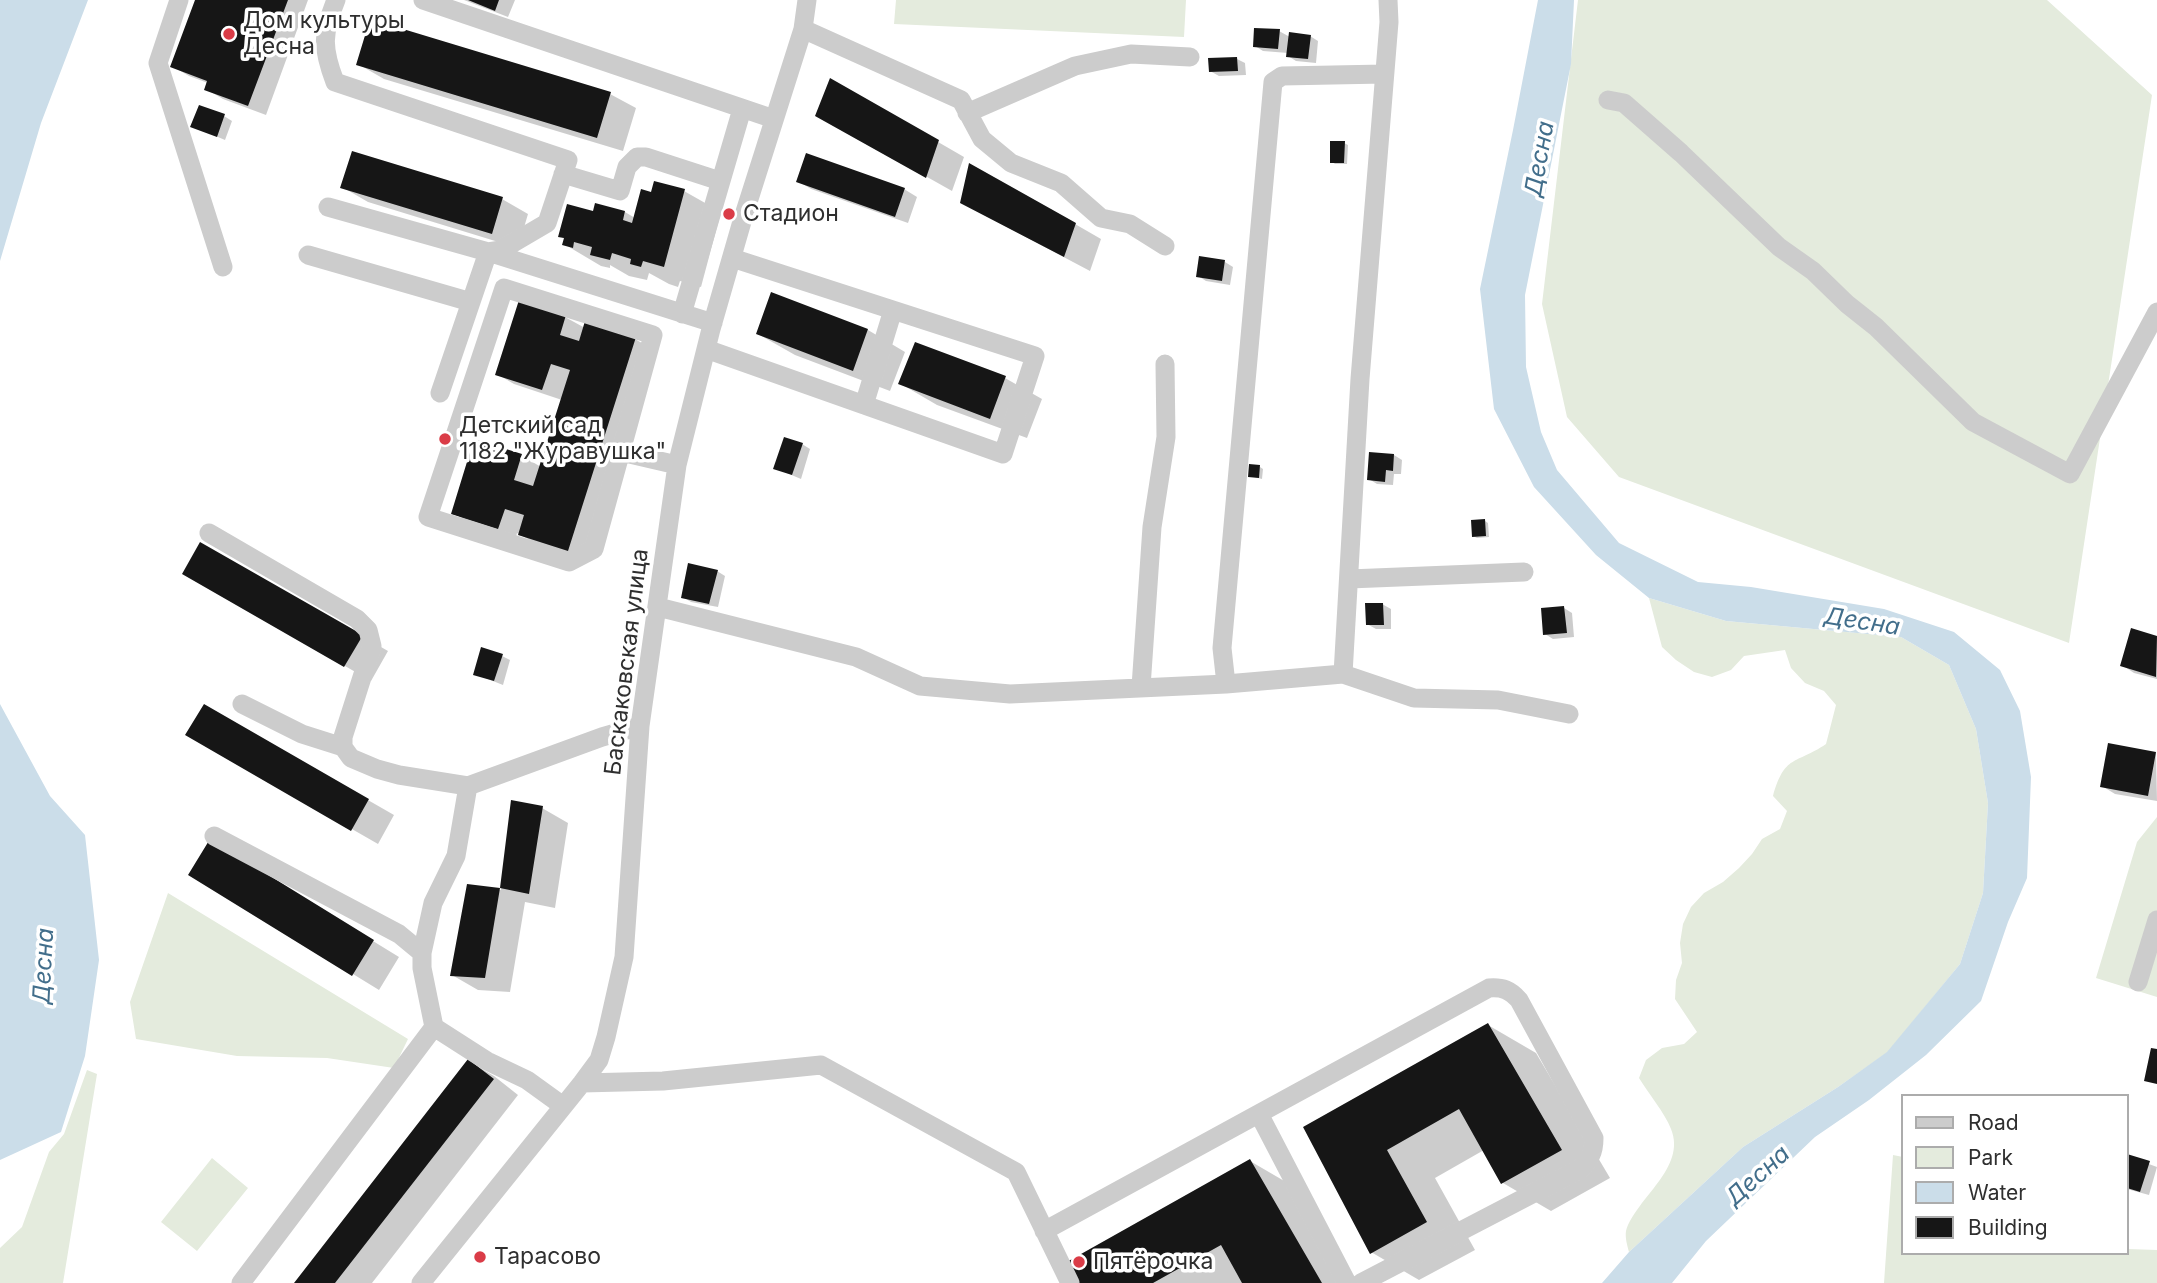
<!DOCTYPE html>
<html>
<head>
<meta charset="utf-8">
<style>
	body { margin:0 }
	#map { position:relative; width:2157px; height:1283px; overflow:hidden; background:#fff; font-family:Inter,sans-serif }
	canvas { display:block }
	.legend { position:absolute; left:1901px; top:1094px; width:228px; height:161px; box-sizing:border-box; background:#fff; border:2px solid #acacac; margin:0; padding:9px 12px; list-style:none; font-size:21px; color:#2f2f2f }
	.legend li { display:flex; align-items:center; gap:14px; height:35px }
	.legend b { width:35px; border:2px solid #acacac }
</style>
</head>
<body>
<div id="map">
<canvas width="2157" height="1283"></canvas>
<ul class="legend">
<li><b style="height:9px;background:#ccc"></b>Road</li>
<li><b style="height:19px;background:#e4ebdd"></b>Park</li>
<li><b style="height:19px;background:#cbdde9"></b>Water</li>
<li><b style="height:19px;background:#161616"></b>Building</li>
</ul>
</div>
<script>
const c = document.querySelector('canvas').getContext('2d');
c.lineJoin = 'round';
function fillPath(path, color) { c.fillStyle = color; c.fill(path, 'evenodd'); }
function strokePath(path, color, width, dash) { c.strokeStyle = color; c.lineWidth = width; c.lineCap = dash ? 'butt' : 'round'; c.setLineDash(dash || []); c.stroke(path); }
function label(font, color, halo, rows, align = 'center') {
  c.font = font + ' Inter,sans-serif'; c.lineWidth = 7; c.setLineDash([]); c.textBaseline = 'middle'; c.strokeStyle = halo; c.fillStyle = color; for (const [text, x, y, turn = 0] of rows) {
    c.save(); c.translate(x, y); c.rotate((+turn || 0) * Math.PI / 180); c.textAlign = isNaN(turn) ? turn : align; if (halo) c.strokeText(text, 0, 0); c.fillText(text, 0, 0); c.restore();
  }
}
fillPath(new Path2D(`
	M896 0H1186L1184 37 894 24Z
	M1578 0H2047L2152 95 2069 643 1619 477 1567 417 1542 304Z
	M1649 598 1726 621 1901 637 1949 665 1976 729 1988 803 1983 893 1960 964 1888 1052 1838 1087 1743 1147 1629 1252C1627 1245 1625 1237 1626 1231 1636 1198 1687 1168 1671 1129 1665 1113 1648 1093 1639 1078L1646 1060 1662 1048 1684 1044 1697 1032 1675 999 1676 980 1682 963 1680 943 1683 924 1691 907 1704 893 1723 882 1739 868 1752 854 1762 839 1780 829 1787 811 1773 796C1785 754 1795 765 1826 744L1836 705 1824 691 1805 683 1791 668 1785 650 1744 656 1731 670 1712 677 1694 672 1676 660 1662 647Z
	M2157 817V997L2096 978 2137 842Z
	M168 893 408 1039 394 1068 327 1058 237 1056 136 1039 130 1002Z
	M87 1070 97 1074 63 1283H0V1248L22 1227 49 1152 64 1134Z
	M1893 1155 1903 1157V1253H2127V1249L2157 1250V1283H1884Z
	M212 1158 248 1188 197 1251 161 1222Z`), '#e4ebdd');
fillPath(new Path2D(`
	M0 0H88L41 123 0 261Z
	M1538 0H1574L1571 64 1525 295 1526 367 1541 432 1557 470 1619 543 1698 582 1751 587 1884 609 1954 632 2000 670 2020 711 2031 777 2027 878 2008 922 1981 1001 1926 1055 1869 1100 1815 1137 1706 1241 1672 1283H1602L1629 1252 1743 1147 1838 1087 1887 1052 1960 964 1983 893 1988 803 1976 729 1949 665 1901 637 1726 621 1649 598 1596 555 1534 487 1494 409 1480 289 1513 130Z
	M0 704 50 796 85 835 99 960 85 1056 61 1132 0 1160Z`), '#cbdde9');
fillPath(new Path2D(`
	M196 0H308L266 115 223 99 206 89 208 83 189 76 172 66Z
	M464 0H515L508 17Z
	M1279 31 1290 37 1310 36 1318 41 1316 63 1296 61 1288 56V53L1263 51 1255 46Z
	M1237 59 1245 63 1246 75 1219 76 1210 71Z
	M358 64 610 94 636 108 623 151 384 79Z
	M831 80 964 157 952 191 817 115Z
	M224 116 232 121 225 140 192 126Z
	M1344 143 1348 145 1347 164H1335L1332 162Z
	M798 181 904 189 917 197 908 223 811 189Z
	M342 187 502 199 528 214 518 248 368 202Z
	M684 191 721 212 701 287 680 281 678 287 669 284 649 273 647 280 629 276 610 265V268L601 266 564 244 565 239 560 236 595 213 625 212 635 218 652 194Z
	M988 217 1075 224 1101 239 1090 271Z
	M1225 262 1233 267 1230 285 1206 281 1198 276Z
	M772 294 868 330 905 352 890 391 795 355 758 334Z
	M565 317 585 328 635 339 652 349 586 559 537 544 517 533 516 537 470 523 453 513 521 455 541 467 562 400 514 384 497 374Z
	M1005 378 1042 399 1027 438 937 405 901 384Z
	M802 444 810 449 801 479 775 468Z
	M1394 455 1402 460 1401 474H1394L1393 485 1377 484 1369 479Z
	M1260 467 1263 469 1262 479 1250 476Z
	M1485 521 1488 523 1489 537 1477 538 1473 536Z
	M201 544 388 651 371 681 184 573Z
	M717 571 725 576 718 607 691 602 683 597Z
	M1382 604 1391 609V629H1376L1367 624Z
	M1564 608 1572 613 1574 637 1553 639 1545 634Z
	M2132 630 2157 637V679L2134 673 2122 665Z
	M502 656 510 660 503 685 475 674Z
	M204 706 394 815 378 844 188 735Z
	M2156 753 2157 801 2115 794 2102 786Z
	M513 802 542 808 568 823 555 908 525 902 510 992 478 990 452 975 469 886 501 890Z
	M236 857 399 957 379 990 190 874Z
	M1488 1025 1536 1053 1610 1178 1551 1211 1503 1183 1484 1150 1435 1178 1475 1250 1419 1280 1371 1252 1306 1128Z
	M468 1061 494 1076 518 1095 372 1283H296Z
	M2127 1156 2157 1167 2149 1195 2127 1189Z
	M1250 1161 1298 1189 1353 1283H1077Z`), '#0003');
fillPath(new Path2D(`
	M195 0H288L248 106 204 90 207 81 170 67Z
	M468 0H499L495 11Z
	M370 19 611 92 597 138 356 65Z
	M1254 28 1280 29 1278 49 1253 47Z
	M1289 32 1311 35 1308 59 1286 57Z
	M1237 57 1238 71 1209 72 1208 58Z
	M830 78 939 140 926 178 815 116Z
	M199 105 225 114 217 137 190 127Z
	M1330 141H1345L1344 163H1330Z
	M352 151 503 197 492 234 340 188Z
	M806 153 905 188 895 217 796 182Z
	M969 163 1076 223 1064 257 960 203Z
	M654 181 685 189 664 267 643 261 641 267 630 264 631 259 612 253 610 260 590 255 592 247 574 242 573 248 562 245 564 238 558 237 567 204 593 211 595 203 625 211 623 220 632 223 641 189 651 192Z
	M1199 256 1225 260 1222 281 1196 277Z
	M771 292 868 329 853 371 756 334Z
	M519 300 566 315 560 335 579 341 585 321 636 337 568 551 518 535 524 515 505 509 498 529 451 514 474 439 522 454 514 480 533 486 570 370 551 364 542 390 495 375Z
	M915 342 1006 376 990 419 898 384Z
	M784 437 803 443 792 475 773 469Z
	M1369 452 1394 454 1393 471 1386 470 1385 482 1367 480Z
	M1249 464 1260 465 1259 478 1248 477Z
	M1485 519 1486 536 1472 537 1471 520Z
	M200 542 363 635 344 667 182 574Z
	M688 563 718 570 709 604 681 598Z
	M1365 603H1383L1384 625H1366Z
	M1564 606 1567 633 1543 635 1541 608Z
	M2131 628 2157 636 2156 677 2120 666Z
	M481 647 503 654 494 681 473 675Z
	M204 704 369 799 351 831 185 735Z
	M2108 743 2156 752 2148 796 2100 787Z
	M511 800 543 806 529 894 500 888 485 978 450 976 467 884 500 888Z
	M210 839 374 940 352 976 188 875Z
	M1488 1023 1562 1150 1501 1184 1459 1109 1387 1150 1427 1222 1370 1254 1303 1127Z
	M2151 1048 2157 1049V1084L2144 1081Z
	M468 1059 494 1079 335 1283H294Z
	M2127 1154 2150 1161 2140 1192 2127 1188Z
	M1250 1159 1322 1283H1242L1221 1245 1153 1283H1075L1065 1263Z`), '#161616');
strokePath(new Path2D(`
	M179 0 158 63 223 267
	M423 0 774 119
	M803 29 961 100 982 139 1011 163 1061 183 1101 218 1130 224 1165 246
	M1608 100 1624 103 1681 153 1779 247 1813 271 1847 304 1876 327 1973 422 2070 474 2157 312
	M967 113 1075 66 1131 54 1190 57
	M563 174 620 191 627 167 637 157H646L720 181
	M328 207 488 252 501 250 547 223 568 160 335 82C322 48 322 34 336 0
	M308 255 471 302
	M504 288 653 335 594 549 569 562 428 517Z
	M682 314 742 109
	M706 349 1003 454 1035 356 732 258
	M440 393 488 252 713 323
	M864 405 893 310
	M621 452 677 465
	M209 533 357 619 368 630 372 646 343 737V747L351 758 377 769 399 775 468 786 602 737 640 726
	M1349 579 1524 572
	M658 607 856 657 920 686 1010 694 1226 684 1343 674 1414 698 1498 700 1569 714
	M1343 674 1360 379 1389 22 1388 0
	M1226 684 1222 648 1273 82 1282 76 1384 74
	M1141 687 1152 527 1166 437 1165 364
	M242 704 302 734 343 747
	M214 836 399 934 422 953V968L434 1027 487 1061 527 1080 563 1106
	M422 953 433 903 456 856 468 786
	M2138 982 2157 920
	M582 1083 663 1081 821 1065 1016 1172 1070 1283
	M1259 1114 1347 1283
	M1044 1231 1489 988C1503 987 1510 990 1519 1000L1594 1138C1594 1153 1590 1159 1580 1169L1361 1283
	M241 1283 434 1027
	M421 1283 582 1083 599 1060 606 1037 624 957 640 726 677 465 711 329 743 218 803 29 807 0`), '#ccc', 19);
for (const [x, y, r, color] of [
	[229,34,7,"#da3c47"],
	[729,214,7,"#da3c47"],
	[445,439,7,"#da3c47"],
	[480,1257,7,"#da3c47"],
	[1079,1262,7,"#da3c47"]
]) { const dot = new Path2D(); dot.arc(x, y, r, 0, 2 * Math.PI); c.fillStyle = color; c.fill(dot); strokePath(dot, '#fff', 2.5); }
label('23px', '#2f2f2f', '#fff', [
	["Дом культуры",243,21],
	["Десна",243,47],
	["Стадион",743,214],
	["Детский сад",459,426],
	["1182 \"Журавушка\"",459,452],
	["Тарасово",494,1257],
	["Пятёрочка",1093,1262]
], 'left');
label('23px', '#2f2f2f', '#fff', [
	["Баскаковская улица",627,662,-83]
]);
label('italic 24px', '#426e8b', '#fff', [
	["Десна",1540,159,-80],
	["Десна",1862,622,9],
	["Десна",44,966,-87],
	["Десна",1758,1176,-42]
]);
</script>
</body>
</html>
